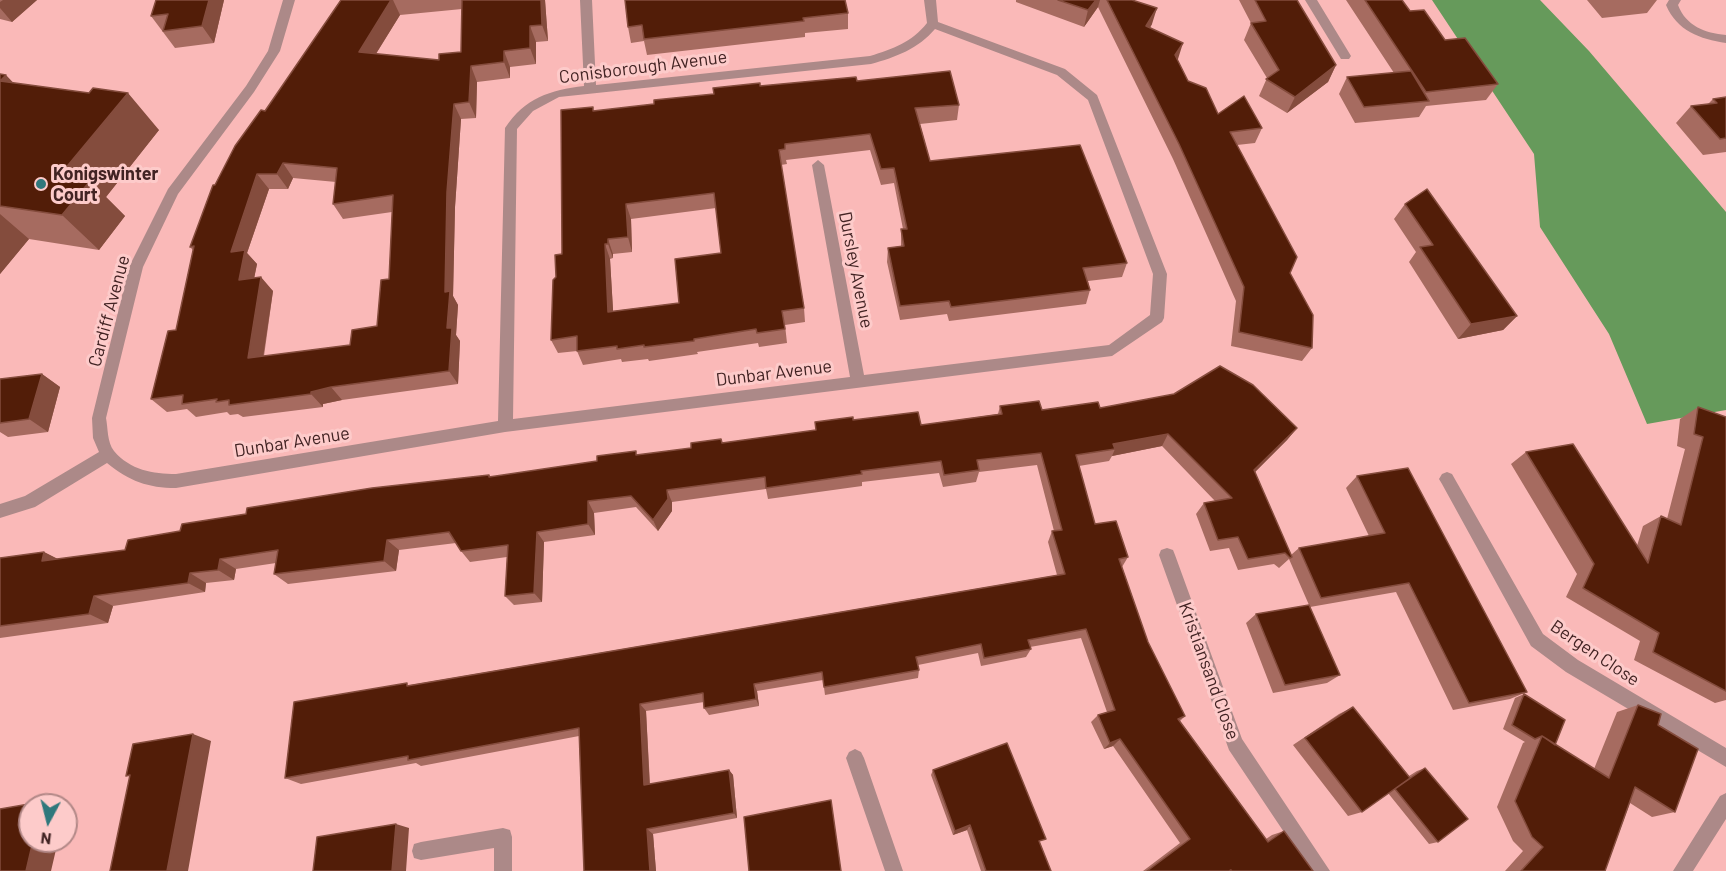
<!DOCTYPE html>
<html>
<head>
<meta charset="utf-8">
<style>
	body { margin:0 }
	#map { position:relative; width:1726px; height:871px; overflow:hidden; background:#fab9b8; font-family:Barlow,sans-serif }
	canvas { display:block }
	.north { position:absolute; left:18px; top:793px; width:60px; height:60px; box-sizing:border-box; background:#fdcbca; border:2px solid #b28887; border-radius:50%; rotate:187deg; font-size:16px; font-weight:700; line-height:24px; text-align:center; color:#422323 }
	.north::after { content:''; display:block; margin:auto; width:21px; height:27px; background:#2f787c; clip-path:polygon(50% 0,100% 100%,50% 72%,0 100%) }
</style>
</head>
<body>
<div id="map">
<canvas width="1726" height="871"></canvas>
<div class="north">N</div>
</div>
<script>
const c = document.querySelector('canvas').getContext('2d');
c.lineJoin = 'round';
function fillPath(path, color) { c.fillStyle = color; c.fill(path, 'evenodd'); }
function strokePath(path, color, width, dash) { c.strokeStyle = color; c.lineWidth = width; c.lineCap = dash ? 'butt' : 'round'; c.setLineDash(dash || []); c.stroke(path); }
function label(font, color, halo, rows, align = 'center') {
  c.font = font + ' Barlow,sans-serif'; c.lineWidth = 6; c.setLineDash([]); c.textBaseline = 'middle'; c.strokeStyle = halo; c.fillStyle = color; for (const [text, x, y, turn = 0] of rows) {
    c.save(); c.translate(x, y); c.rotate((+turn || 0) * Math.PI / 180); c.textAlign = isNaN(turn) ? turn : align; if (halo) c.strokeText(text, 0, 0); c.fillText(text, 0, 0); c.restore();
  }
}
fillPath(new Path2D(`
	M1432 0H1540L1589 51 1726 212V410L1647 424 1609 334 1540 227 1534 154Z`), '#669a5b');
fillPath(new Path2D(`
	M283 0H295L280 51 254 92 178 194 143 267 106 418C108 428 107 442 114 451 130 470 153 474 176 474L498 421 505 128C525 98 550 90 584 86L580 0H592L596 85 870 56C893 49 912 42 927 23L924 0H936L938 22 1065 69 1097 95 1167 274 1164 318 1162 322 1112 356 505 432 176 488C148 488 129 481 107 463L35 507 0 518V504L25 496 99 452 93 438 92 418 129 267 168 189 246 86 268 51ZM935 29 1057 75 1088 100 1153 274 1150 315 1109 345 864 375 824 165 818 160 812 165 850 377 513 419 517 129 533 111 559 97 871 64C896 57 918 49 935 29Z
	M1305 0H1317L1351 56 1349 59H1341Z
	M1669 0H1681L1678 5C1686 26 1705 33 1726 35V43C1700 39 1677 31 1666 5Z
	M1447 472 1452 474 1543 634 1578 660 1726 748V767L1566 672 1531 646 1442 484 1439 479 1442 474Z
	M1167 548 1173 550 1175 555 1242 739 1330 871H1310L1229 750 1159 555 1161 550Z
	M855 749 861 752 864 758 903 871H885L846 758 849 752Z
	M1726 793V819L1693 871H1673L1720 796Z
	M503 828 510 830 512 837V871H494V848L421 860 414 858 412 851 414 844 421 842Z`), '#ac8988');
fillPath(new Path2D(`
	M0 0H37L12 22 0 19Z
	M224 0 214 43 175 48 151 16Z
	M341 0H545L548 41 536 42V64L510 67V78L477 82 476 118 461 119 455 207 453 296 458 305 456 335 460 341 458 384 342 400 323 404V407L243 417 238 414 230 415 227 412 196 417 187 409 167 412 151 399 176 330 193 250 190 247 215 185ZM462 9 461 52 439 60 376 54 400 15ZM293 178 336 182 333 204 343 219 392 212 389 279 377 326 350 345 264 356 273 291 254 278 257 264 247 253 269 189H288Z
	M625 0 848 13V29L805 33V37L647 55 644 41 631 43 628 27Z
	M1016 0H1107L1152 24 1150 28 1177 60 1188 81 1218 114 1262 128 1255 143 1237 145 1290 273 1312 348 1302 361 1231 346 1236 301 1173 159 1098 7 1084 27 1016 2Z
	M1239 0H1297L1336 65 1328 82 1287 113 1259 96 1267 78 1244 40 1251 23Z
	M1346 0H1402L1410 11 1498 84 1486 100 1426 106 1419 117 1355 123 1339 94 1347 77 1394 73Z
	M1587 0H1657L1647 13 1602 18Z
	M0 74 13 83 159 130 106 197 125 216 99 250 29 239 0 274Z
	M857 81 959 105 957 120 920 124 930 161 1127 263 1122 277 1088 281 1090 290 1086 304 949 321 947 314 900 320 887 262 888 248 901 246V229H903L894 183 881 185 870 150 786 160 787 164 781 165 804 308 805 322 785 325 787 343 759 347 758 343 697 352 698 354 649 361 648 359 622 362 621 359 583 365 577 351 558 353 551 340 556 277 594 111 654 104 760 86ZM716 208 721 253 679 303 613 311 610 259 613 258V254L632 252 631 219Z
	M1726 97V152L1703 155 1676 123 1691 106 1708 104 1713 99Z
	M1405 204 1517 316 1503 330 1458 339 1409 262 1416 252 1394 219Z
	M42 374 60 387 48 432 8 437 0 432V379Z
	M1000 406 1042 410 1100 408 1297 428 1287 440 1255 472 1291 555 1299 548 1369 536 1346 488 1357 476 1527 692 1510 699 1453 710 1396 592 1310 607 1340 675 1327 683 1273 693 1246 623 1256 614 1309 605 1289 559 1279 568 1274 564 1238 570 1229 548 1210 551 1196 514 1204 503 1215 501 1162 446 1112 456 1109 461 1079 466 1095 524 1128 557 1122 567 1148 642 1185 716 1180 721 1266 839 1272 835 1284 831 1313 871H1143L1180 843 1113 746 1104 749 1091 722 1098 715 1107 712 1081 638 1030 647 1031 649 1026 657 981 666 978 653 918 665 919 670 918 678 825 695 823 680 757 691 759 706 709 715 704 708V702L646 711 650 784 729 770 733 775 737 818 653 834 656 871H584L579 736 421 766 416 763 301 784 285 778 410 685 1057 575 1048 542 1052 531H1054L1037 465 979 472 976 482 943 487 939 473 862 482V486L768 499 766 489 672 502V511L658 531 636 507 594 513 595 535 544 542 542 602 514 605 505 596 507 557 470 562 461 551 456 543 399 550 396 571 288 584 274 574 276 563 236 569 234 580 206 583 205 592 113 606 108 623 0 638V558L44 552 57 559 125 550 489 475 491 477 691 448 721 439 722 443 816 430 853 420 921 425 998 414Z
	M1698 407 1726 417V700L1715 703 1634 660 1640 641 1566 597 1577 574 1511 464 1526 452 1637 546 1643 526 1661 516 1667 519 1685 449 1677 446 1680 419Z
	M1524 694 1555 745 1594 769 1617 712 1638 705 1658 725 1675 812 1652 817 1630 803 1605 871H1505L1523 851 1513 841 1497 807 1523 743 1525 742 1503 729 1515 698Z
	M1353 707 1409 776 1417 771 1425 768 1438 842 1429 844 1388 793 1362 812 1348 816 1293 745 1339 714Z
	M933 770 1040 843 1051 871H981L967 830 953 835 931 775Z`), '#a66b60');
fillPath(new Path2D(`
	M3 0H37L12 22 0 8V2Z
	M209 0H224L214 43 202 26Z
	M391 0H393L400 15 367 68 359 52Z
	M541 0H545L548 41 542 25Z
	M1096 0H1100L1098 7 1084 27 1088 10Z
	M1157 8 1152 24 1141 42 1146 26Z
	M530 26 536 42V64L530 48Z
	M1183 43 1178 59 1170 71 1175 55Z
	M504 51 510 67V78L504 62Z
	M1336 65 1328 82 1287 113 1295 97Z
	M471 66 477 82 476 118 469 102Z
	M6 75 41 112 0 81Z
	M128 93 159 130 106 197 125 216 99 250 62 215 59 176Z
	M454 104 461 119 455 207 453 296 458 305 456 335 460 341 458 384 449 371 445 292 447 192Z
	M283 163 293 178 288 189 277 174Z
	M257 174 269 189 247 253 257 264 251 294 239 280 231 252Z
	M626 204 631 219 632 252 628 237Z
	M0 214 29 239 0 274Z
	M608 239 613 254V258L608 244Z
	M605 244 610 259 614 326 608 312Z
	M261 277 273 291 261 371 248 358Z
	M1517 316 1503 330 1458 339 1471 324Z
	M42 374 60 387 48 432 29 419Z
	M331 387 342 400 323 404V407L311 394V392Z
	M1297 428 1287 440 1245 482 1254 470Z
	M1168 434 1162 446 1112 456 1115 449 1113 444Z
	M667 490 672 502V511L658 531 653 520Z
	M588 501 594 513 595 535 588 524Z
	M537 532 544 542 542 602 534 593Z
	M387 540 399 550 396 571 384 561Z
	M44 552 64 562 42 561Z
	M220 559 236 569 234 580 218 570Z
	M190 573 206 583 205 592 188 583Z
	M94 596 113 606 108 623 89 614Z
	M754 684 757 691 759 706 756 699Z
	M640 704 646 711 650 791 644 785Z
	M193 734 211 741 188 871H167Z
	M1120 739 1113 746 1104 749 1110 743Z
	M729 770 733 775 737 818 734 813Z
	M29 804 35 805H30V832L23 831Z
	M396 824 409 828 406 871H392Z
	M970 825 967 830 953 835 955 831Z
	M647 829 653 834 656 871H650Z
	M33 841H58L51 871H26Z`), '#844c3d');
const building = new Path2D(`
	M156 0H209L202 26 163 31 168 14 151 16Z
	M341 0H391L359 52 439 60V54L461 52 462 0H541L542 25 530 26V48L504 51V62L471 66 469 102 454 104 447 192 445 292 450 291 447 328H452L449 371 331 387 311 392V394L229 405V400L216 402 217 399 182 404 183 395 151 399 168 331 176 330 194 246 190 247 213 185H215L235 146 261 110 265 111ZM283 163 337 168 333 204 393 195 389 279 381 280 377 326 352 330 350 345 248 358 261 277 239 280 245 250 231 252 257 174H277Z
	M625 0H845L848 13 803 18 804 21 644 39 642 25 628 27Z
	M1058 0H1096L1088 10Z
	M1107 0H1132L1157 8 1146 26 1183 43 1175 55 1188 81 1206 88 1218 114 1244 96 1262 128 1230 132 1297 257 1290 273 1313 315 1312 348 1239 332 1244 287 1179 144Z
	M1255 0H1297L1336 65 1295 97 1266 79 1279 70 1251 23 1266 21Z
	M1365 0H1402L1410 11 1424 10 1445 40 1465 38 1498 84 1426 92Z
	M950 71 959 105 915 108 930 161 1080 145 1127 263 1083 268 1090 290 951 307 949 301 900 306 888 248 904 246 901 229H907L894 168 881 169 870 134 785 144V149L779 150 804 308 782 311 785 329 757 333 756 329 694 339V341L644 347V345L617 349V346L577 351V336L551 340 553 280 556 277 555 255 562 254 561 110 593 107V111L654 104V100L714 94 713 88 760 83V86L856 77 857 81ZM714 193 721 253 675 259 679 303 608 312 605 244H608V239L628 237 626 204Z
	M1411 71 1429 101 1364 107 1347 77Z
	M0 74 6 75 0 81Z
	M0 81 89 93 93 88 128 93 59 176 90 181 62 215 0 206Z
	M1726 97V138L1720 139 1691 106 1717 103 1713 99Z
	M1427 189 1517 316 1471 324 1420 247 1433 245 1405 204Z
	M1220 366 1253 385 1297 428 1254 470 1292 557 1290 558 1285 553 1248 559 1238 537 1218 540 1204 503 1232 498 1168 434 1113 444 1115 449 1076 455 1095 524 1116 521 1128 557 1119 559 1148 642 1185 716 1178 719 1268 842 1284 831 1313 871H1232L1231 870 1229 871H1147L1190 839 1120 739 1110 743 1098 715 1115 710 1086 629 1028 640 1031 649 984 658 981 644 916 657 919 670 824 687 822 672 754 684 756 699 704 708 703 693 640 704 644 785 729 770 734 813 647 829 650 871H584L579 728 408 760V756L285 778 294 702 407 683V686L1065 574 1052 531 1062 530 1041 453 977 460 979 470 944 475 941 461 861 471 862 474 766 488 765 477 667 490 668 499 653 520 631 496 588 501V524L537 532 534 593 505 596 508 545 461 551 449 532 387 540 384 561 274 574 278 550 220 559 218 570 190 573 188 583 94 596 89 614 0 626V558L44 552 42 561 125 550 128 540 180 531 182 524 246 514 247 508 372 488 489 475V477L597 461V456L636 451V455L691 448V443L721 439 722 443 816 430 815 422 853 417V420L918 412 921 425 1002 414 1000 406 1039 401 1042 410 1098 402 1100 408 1174 394Z
	M42 374 29 419 0 423V379Z
	M1698 407 1726 417V691L1653 652 1659 633 1583 588 1594 564 1526 452 1573 444 1648 563 1661 516 1681 525 1703 437 1694 434Z
	M1408 468 1527 692 1469 703 1409 583 1321 598 1299 548 1385 533 1357 476Z
	M1309 605 1340 675 1285 685 1256 614Z
	M1524 694 1565 720 1555 745 1542 736 1535 739 1512 725Z
	M1638 705 1661 714 1658 725 1698 749 1675 812 1635 787 1605 871H1521L1543 847 1532 837 1515 801 1542 736 1609 778Z
	M1353 707 1410 778 1362 812 1305 738Z
	M193 734 167 871H110L130 775 126 776 133 744Z
	M1007 743 1046 839 1039 841 1051 871H986L970 825 955 831 933 770Z
	M1425 768 1468 819 1438 842 1395 789Z
	M831 800 841 871H749L744 817Z
	M29 804 23 831 30 830V841H33L26 871H0V809Z
	M396 824 392 871H313L317 837Z`);
fillPath(building, '#521d08');
strokePath(building, '#844c3d', 1.5);
for (const [x, y, r, color] of [
	[41,184,6,"#2f787c"]
]) { const dot = new Path2D(); dot.arc(x, y, r, 0, 2 * Math.PI); c.fillStyle = color; c.fill(dot); strokePath(dot, '#fdcbca', 2); }
label('18px', '#422323', '#fdcbca', [
	["Conisborough Avenue",643,67,-7],
	["Dursley Avenue",856,270,79],
	["Cardiff Avenue",109,311,-75],
	["Dunbar Avenue",774,373,-7],
	["Dunbar Avenue",292,442,-9],
	["Bergen Close",1595,653,34],
	["Kristiansand Close",1209,671,70]
]);
label('bold 18px', '#422323', '#fdcbca', [
	["Konigswinter",53,174],
	["Court",53,195]
], 'left');
</script>
</body>
</html>
